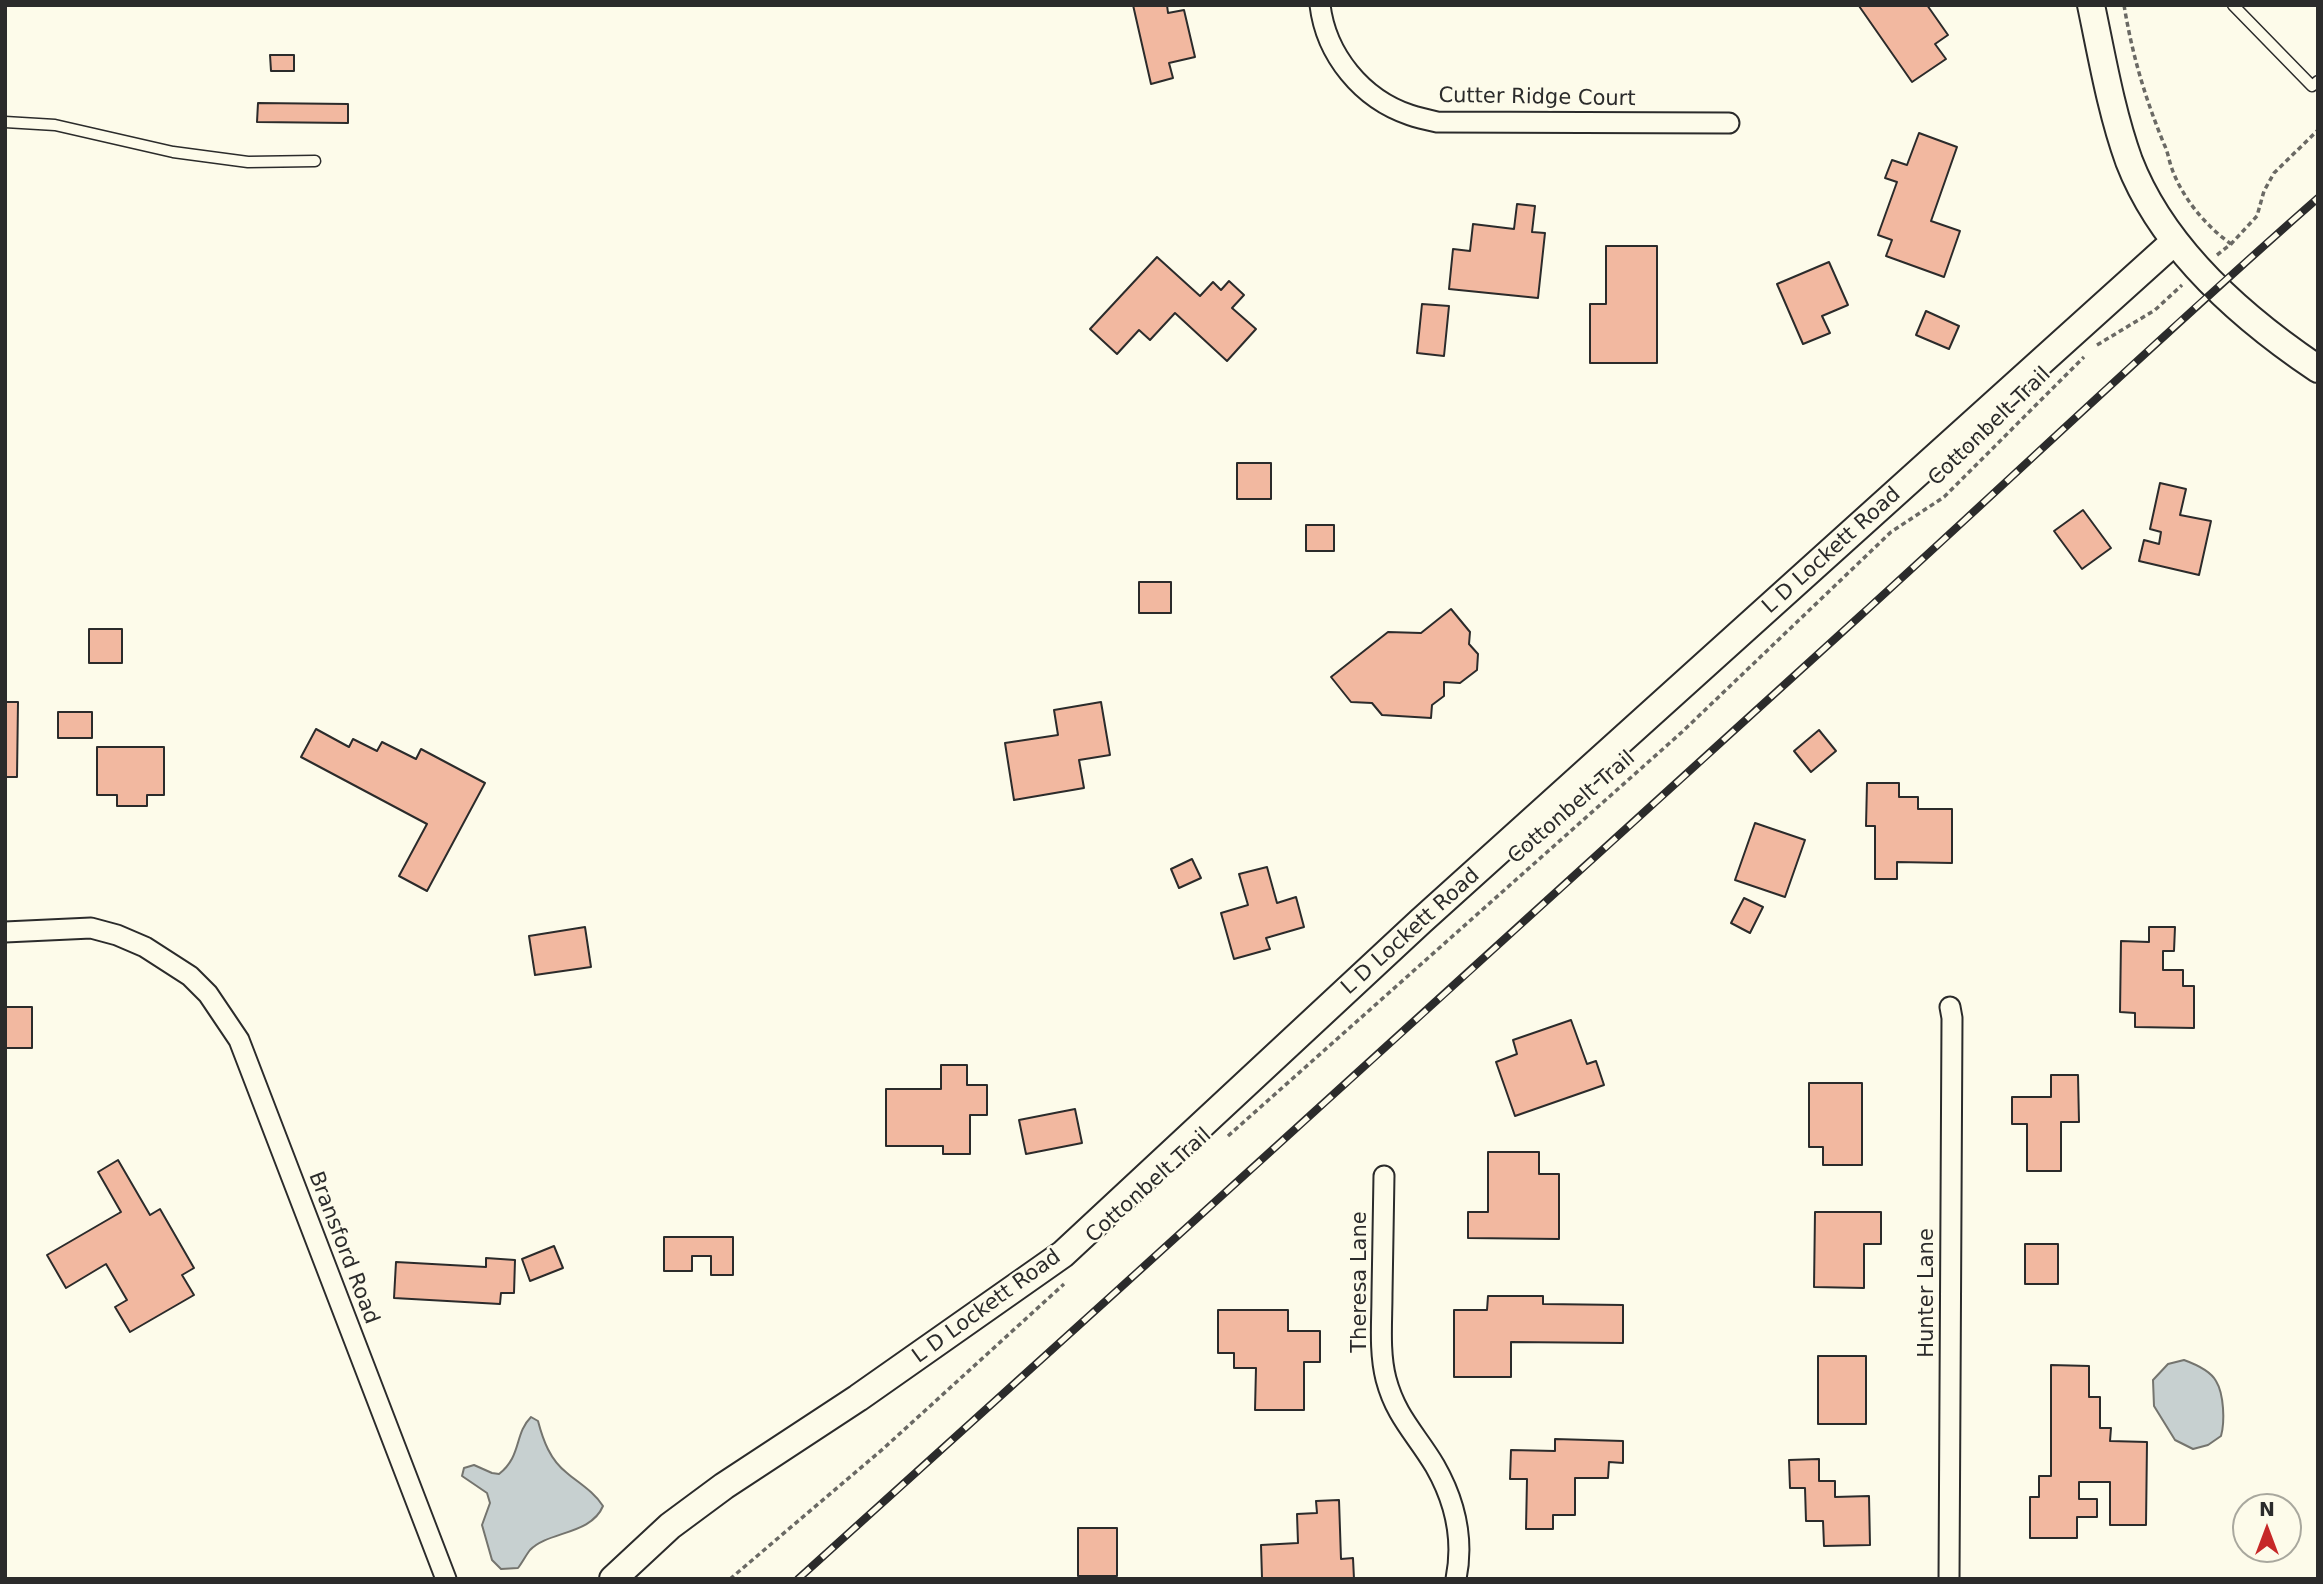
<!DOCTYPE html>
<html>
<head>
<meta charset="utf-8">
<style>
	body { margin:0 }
	#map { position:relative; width:2323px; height:1584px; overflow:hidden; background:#fdfbea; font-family:"DejaVu Sans",sans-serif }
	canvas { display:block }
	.frame { position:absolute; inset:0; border:7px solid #2b2b2b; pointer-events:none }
	.north { position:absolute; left:2232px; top:1493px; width:70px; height:70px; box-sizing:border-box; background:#fdfbea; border:2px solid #a9a89e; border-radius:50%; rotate:0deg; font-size:19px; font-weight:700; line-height:28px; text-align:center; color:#2b2b2b }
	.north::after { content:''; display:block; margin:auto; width:24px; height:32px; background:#c62828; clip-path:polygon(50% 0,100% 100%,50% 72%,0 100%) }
</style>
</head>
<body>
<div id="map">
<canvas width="2323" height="1584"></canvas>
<div class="frame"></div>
<div class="north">N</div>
</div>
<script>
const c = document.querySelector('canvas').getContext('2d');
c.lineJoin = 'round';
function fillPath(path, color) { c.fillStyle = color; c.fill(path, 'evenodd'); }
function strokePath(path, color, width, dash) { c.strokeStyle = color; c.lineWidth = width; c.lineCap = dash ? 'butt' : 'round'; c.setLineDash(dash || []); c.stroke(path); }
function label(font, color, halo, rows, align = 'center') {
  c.font = font + ' "DejaVu Sans",sans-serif'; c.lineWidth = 5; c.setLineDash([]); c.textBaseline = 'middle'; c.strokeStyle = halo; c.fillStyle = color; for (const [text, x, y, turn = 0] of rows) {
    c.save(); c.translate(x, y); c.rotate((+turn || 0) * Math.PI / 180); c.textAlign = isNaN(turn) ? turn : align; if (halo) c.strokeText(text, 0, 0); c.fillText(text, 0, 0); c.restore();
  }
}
const water = new Path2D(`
	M2184 1360C2195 1364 2210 1370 2216 1381 2224 1394 2225 1422 2221 1436L2208 1445 2193 1449 2175 1440 2154 1406 2153 1380 2168 1364Z
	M531 1417 538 1421C543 1440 550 1460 567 1473 580 1484 593 1491 603 1506 591 1535 548 1531 530 1550 526 1555 522 1563 518 1568L501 1569 492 1560 482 1525 490 1503 487 1493 462 1476 464 1468 474 1465 492 1473 499 1474C522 1456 514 1434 531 1417Z`);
fillPath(water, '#c7d0d0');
strokePath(water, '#74746e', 2);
const building = new Path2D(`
	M1133 5H1167L1168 13 1184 10 1195 57 1169 63 1173 78 1151 84Z
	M1861 5H1927L1948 35 1935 44 1946 59 1912 82 1859 6Z
	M270 55H294V71H271Z
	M258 103 348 104V123L257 122Z
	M1919 133 1957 147 1931 221 1960 231 1944 277 1886 256 1892 240 1878 235 1897 182 1885 178 1892 160 1907 165Z
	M1517 204 1535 206 1532 232 1545 233 1538 298 1449 289 1453 249 1470 251 1473 224 1514 229Z
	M1606 246H1657V363H1590V304H1606Z
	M1157 257 1200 296 1213 282 1221 290 1229 281 1244 295 1232 308 1256 329 1227 361 1175 313 1150 340 1139 330 1117 354 1090 329Z
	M1829 262 1848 305 1822 316 1830 333 1803 344 1777 284Z
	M1422 304 1449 306 1444 356 1417 353Z
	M1926 311 1959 326 1949 349 1916 335Z
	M1237 463H1271V499H1237Z
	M2160 483 2186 489 2180 515 2211 521 2199 575 2139 561 2144 540 2159 544 2161 532 2150 529Z
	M2083 510 2111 548 2082 569 2054 531Z
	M1306 525H1334V551H1306Z
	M1139 582H1171V613H1139Z
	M1451 609 1470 632 1469 644 1478 654 1477 670 1460 683 1444 682V696L1432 705 1431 718 1382 715 1372 703 1351 702 1331 677 1388 632 1421 633Z
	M89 629H122V663H89Z
	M5 702H18L17 777H5Z
	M1101 702 1110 755 1079 760 1084 788 1014 800 1005 743 1058 735 1054 710Z
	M58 712H92V738H58Z
	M316 729 349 747 353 739 377 751 382 742 416 759 421 749 485 783 427 891 399 876 427 824 301 757Z
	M1819 730 1836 751 1811 772 1794 751Z
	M97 747H164V795H147V806H117V795H97Z
	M1867 783H1899V797H1918V809H1952V863L1897 862V879H1875V826H1866Z
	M1755 823 1805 840 1785 897 1735 880Z
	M1192 859 1201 878 1179 888 1171 869Z
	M1267 867 1277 903 1296 897 1304 927 1266 938 1270 949 1234 959 1221 913 1248 905 1239 874Z
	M1744 898 1763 907 1750 933 1731 923Z
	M585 927 591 967 535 975 529 936Z
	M2149 927H2175L2174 951H2163V970H2183V986H2194V1028L2135 1027V1013L2120 1012 2121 941 2149 942Z
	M5 1007H32V1048H5Z
	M1571 1020 1587 1064 1596 1061 1604 1085 1515 1116 1496 1062 1517 1054 1513 1040Z
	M941 1065H967V1085H987V1115H970V1154H943V1146H886V1089H941Z
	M2051 1075H2078L2079 1122H2061V1171H2027V1124H2012V1097H2051Z
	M1809 1083H1862V1165H1823V1147H1809Z
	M1075 1109 1082 1143 1026 1154 1019 1120Z
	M1488 1152H1539V1174H1559V1239L1468 1238V1212H1488Z
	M118 1160 150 1215 160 1209 194 1268 182 1275 194 1295 130 1332 115 1307 127 1300 106 1264 66 1288 47 1255 121 1212 98 1172Z
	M1815 1212H1881V1244H1864V1288L1814 1287Z
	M664 1237H733V1275H711V1256H692V1271H664Z
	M2025 1244H2058V1284H2025Z
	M554 1246 563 1268 530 1281 522 1259Z
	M486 1258 515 1260 514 1293H501L500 1304 394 1298 396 1262 486 1267Z
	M1488 1296H1543V1304L1623 1305V1343L1511 1342V1377H1454V1310H1487Z
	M1218 1310H1288V1331H1320V1362H1304V1410H1255L1256 1368H1234V1353H1218Z
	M1818 1356H1866V1424H1818Z
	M2051 1365 2089 1366V1397H2100V1428H2111L2110 1441 2147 1442 2146 1525H2110V1482H2079V1499H2097V1517H2077V1538H2030V1497H2039V1476H2051Z
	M1555 1439 1623 1441V1463L1609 1462 1608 1478H1575V1515H1553V1529H1526L1527 1479H1510L1511 1450 1555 1451Z
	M1819 1459V1481H1835V1497L1869 1496 1870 1545 1824 1546 1823 1521H1806L1805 1488H1790L1789 1460Z
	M1339 1500 1341 1559 1353 1558 1354 1579 1262 1578 1261 1545 1298 1543 1297 1514 1317 1513 1316 1501Z
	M1078 1528H1117V1576H1078Z`);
fillPath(building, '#f2b8a0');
strokePath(building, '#2b2b2b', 2);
const lane = new Path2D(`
	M2233 5 2312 86 2318 81
	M5 122 55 125 173 152 248 162 315 161`);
const street = new Path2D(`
	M1320 5C1326 55 1362 99 1410 115 1419 118 1428 120 1437 122L1729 123
	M5 932 91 928 117 935 145 947 190 976 208 994 239 1040 446 1579
	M1384 1176C1383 1215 1383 1254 1382 1294 1382 1321 1379 1352 1386 1379 1396 1417 1416 1434 1435 1466 1455 1501 1464 1539 1456 1579
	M1949 1579 1952 1018 1950 1007`);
const secondary = new Path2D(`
	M2091 5C2102 57 2111 111 2129 161 2163 249 2242 318 2318 369
	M613 1579 670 1526 724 1486 858 1398 1063 1254 1421 921 2175 241`);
strokePath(lane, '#2b2b2b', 13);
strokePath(street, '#2b2b2b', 23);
strokePath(secondary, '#2b2b2b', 30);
strokePath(new Path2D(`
	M2124 5C2132 54 2145 98 2164 144 2168 152 2169 161 2172 169 2183 199 2206 226 2231 244
	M2217 255 2231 244 2257 216 2264 191 2274 173 2318 130
	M2097 345 2155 310 2182 285
	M1228 1136 1682 732 1891 532 1944 497 2084 357
	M730 1579 884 1448 1064 1284`), '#6a6964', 3.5, [5, 3.5]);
strokePath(lane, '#fdfbea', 10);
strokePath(street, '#fdfbea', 19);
strokePath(secondary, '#fdfbea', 26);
const rail = new Path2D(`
	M798 1579C1153 1259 1507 937 1860 616 2013 477 2163 334 2318 198`);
strokePath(rail, '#2b2b2b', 8);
strokePath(rail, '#fdfbea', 5, [16]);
label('21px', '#2b2b2b', '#fdfbea', [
	["Cutter Ridge Court",1537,98,1],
	["Cottonbelt Trail",1990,427,-44],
	["L D Lockett Road",1832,551,-42],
	["Cottonbelt Trail",1572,808,-41],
	["L D Lockett Road",1411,932,-42],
	["Cottonbelt Trail",1149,1186,-42],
	["Bransford Road",343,1248,69],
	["Theresa Lane",1361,1282,-90],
	["Hunter Lane",1928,1293,-90],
	["L D Lockett Road",987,1307,-36]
]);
</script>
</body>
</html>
